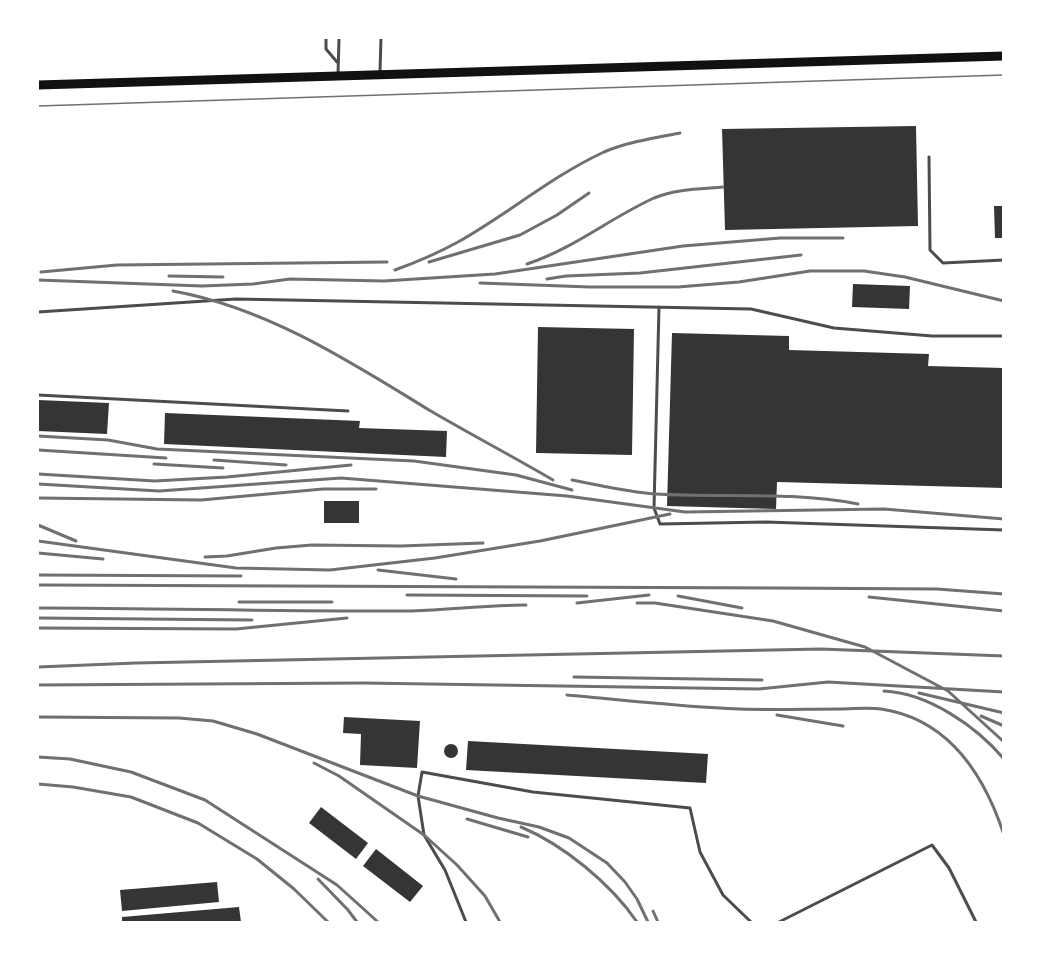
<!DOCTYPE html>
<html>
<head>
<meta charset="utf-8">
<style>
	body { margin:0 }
	#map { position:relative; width:1041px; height:960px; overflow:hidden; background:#fff; font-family:"Playfair Display",serif }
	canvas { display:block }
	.frame { position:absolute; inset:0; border:39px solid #fff; pointer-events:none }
</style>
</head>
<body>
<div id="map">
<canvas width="1041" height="960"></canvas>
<div class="frame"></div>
</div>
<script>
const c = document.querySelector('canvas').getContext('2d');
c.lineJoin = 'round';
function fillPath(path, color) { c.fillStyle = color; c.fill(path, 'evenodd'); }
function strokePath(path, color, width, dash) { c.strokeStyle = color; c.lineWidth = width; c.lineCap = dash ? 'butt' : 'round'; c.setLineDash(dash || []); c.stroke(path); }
fillPath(new Path2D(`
	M916 126 918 226 725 230 722 129Z
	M994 206H1004V238H995Z
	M853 284 910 286 909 309 852 307Z
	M538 327 634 329 632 455 536 453Z
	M672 333 789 336V350L929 354 928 366 1004 368V488L777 482 776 509 667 506Z
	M38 400 109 403 107 434 38 431Z
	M165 413 360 421 359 428 447 431 446 457 164 444Z
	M324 501H359V523H324Z
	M344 717 420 721 417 768 360 765 361 734 343 733Z
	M468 741 708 754 706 783 466 770Z
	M444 751a7 7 0 1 1 14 0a7 7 0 1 1-14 0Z
	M321 807 368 843 356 859 309 823Z
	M376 849 423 886 410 902 363 866Z
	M217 882 219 902 122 911 120 890Z
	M239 907 241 922H122V917Z`), '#353535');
strokePath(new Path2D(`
	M326 38V49L337 62
	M380 72 381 38
	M338 75 339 38
	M929 157 930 250 943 263 1004 260
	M659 307 654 508 660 524 766 522 1004 530
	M38 312 236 299 751 309 834 328 932 336H1004
	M38 395 348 411
	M466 922 445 870 424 835 418 796 422 772 533 792 690 808 700 852 723 895 751 922
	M779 922 932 845 949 868 976 922`), '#4c4c4c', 3);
strokePath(new Path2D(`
	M38 85 1004 56`), '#111', 9);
strokePath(new Path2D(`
	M38 106 1004 75`), '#707070', 1.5);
strokePath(new Path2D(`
	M429 262 520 235 557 215 589 193
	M527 264C573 249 610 218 654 198 676 189 700 189 723 187
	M395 270C417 262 438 253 458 242 508 214 552 176 604 152 628 142 654 138 680 133
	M41 272 117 265 387 262
	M169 276 223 277
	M547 279 566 276 640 273 801 255
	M38 280 202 286 253 284 290 279 384 281 495 274 683 246 780 238H843
	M480 283 590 287H678L739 282 810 271H864L905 277 1004 301
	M173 291C267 308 349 361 429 410 470 434 512 456 553 480
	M38 436 108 440 157 449 414 461 516 475 572 490
	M38 450 166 458
	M214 460 286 465
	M154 464 223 468
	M38 474 155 481 227 477 351 465
	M572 480C599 485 627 492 655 494 723 498 790 491 858 504
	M38 484 159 491 341 478 567 496 685 512 884 509 1004 519
	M38 498 201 500 323 489H376
	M38 525 76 541
	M38 541 236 568 330 570 435 558 540 541 670 514
	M38 553 103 559
	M205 557 227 556 276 548 312 545 401 546 483 543
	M378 570 456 579
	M38 575 241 576
	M38 585 775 588 937 589 1004 594
	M407 595 587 596
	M678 596 742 608
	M869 597 1004 611
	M239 602H332
	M577 603 649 595
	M637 603H655L773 621 865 647 948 691 1004 742
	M38 608C162 608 287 612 412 611 450 610 488 605 526 605
	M38 618 252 620
	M38 628 236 629 347 618
	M38 667 136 663 821 649 1004 656
	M574 677 762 680
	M38 685 363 683 759 689 828 682 1004 692
	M884 691C928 693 976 726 1004 759
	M919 693 1004 713
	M567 695C624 700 682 707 739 709 773 710 806 709 840 709 853 709 868 707 881 709 949 719 984 774 1004 835
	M777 715 843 726
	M981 716 1004 726
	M38 717 179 718 213 721 257 734 418 796 498 818 539 827 569 838 607 863 625 882 637 899 648 922
	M38 757 70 759 131 772 205 800 337 885 378 922
	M314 763 339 776 424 835 457 865 485 896 500 922
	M38 784 73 787 131 797 198 823 257 859 294 889 328 922
	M467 819 528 837
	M521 827C564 845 611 884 637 922
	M318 879 348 910 357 922
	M653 911 658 922`), '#707070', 3);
</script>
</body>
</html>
